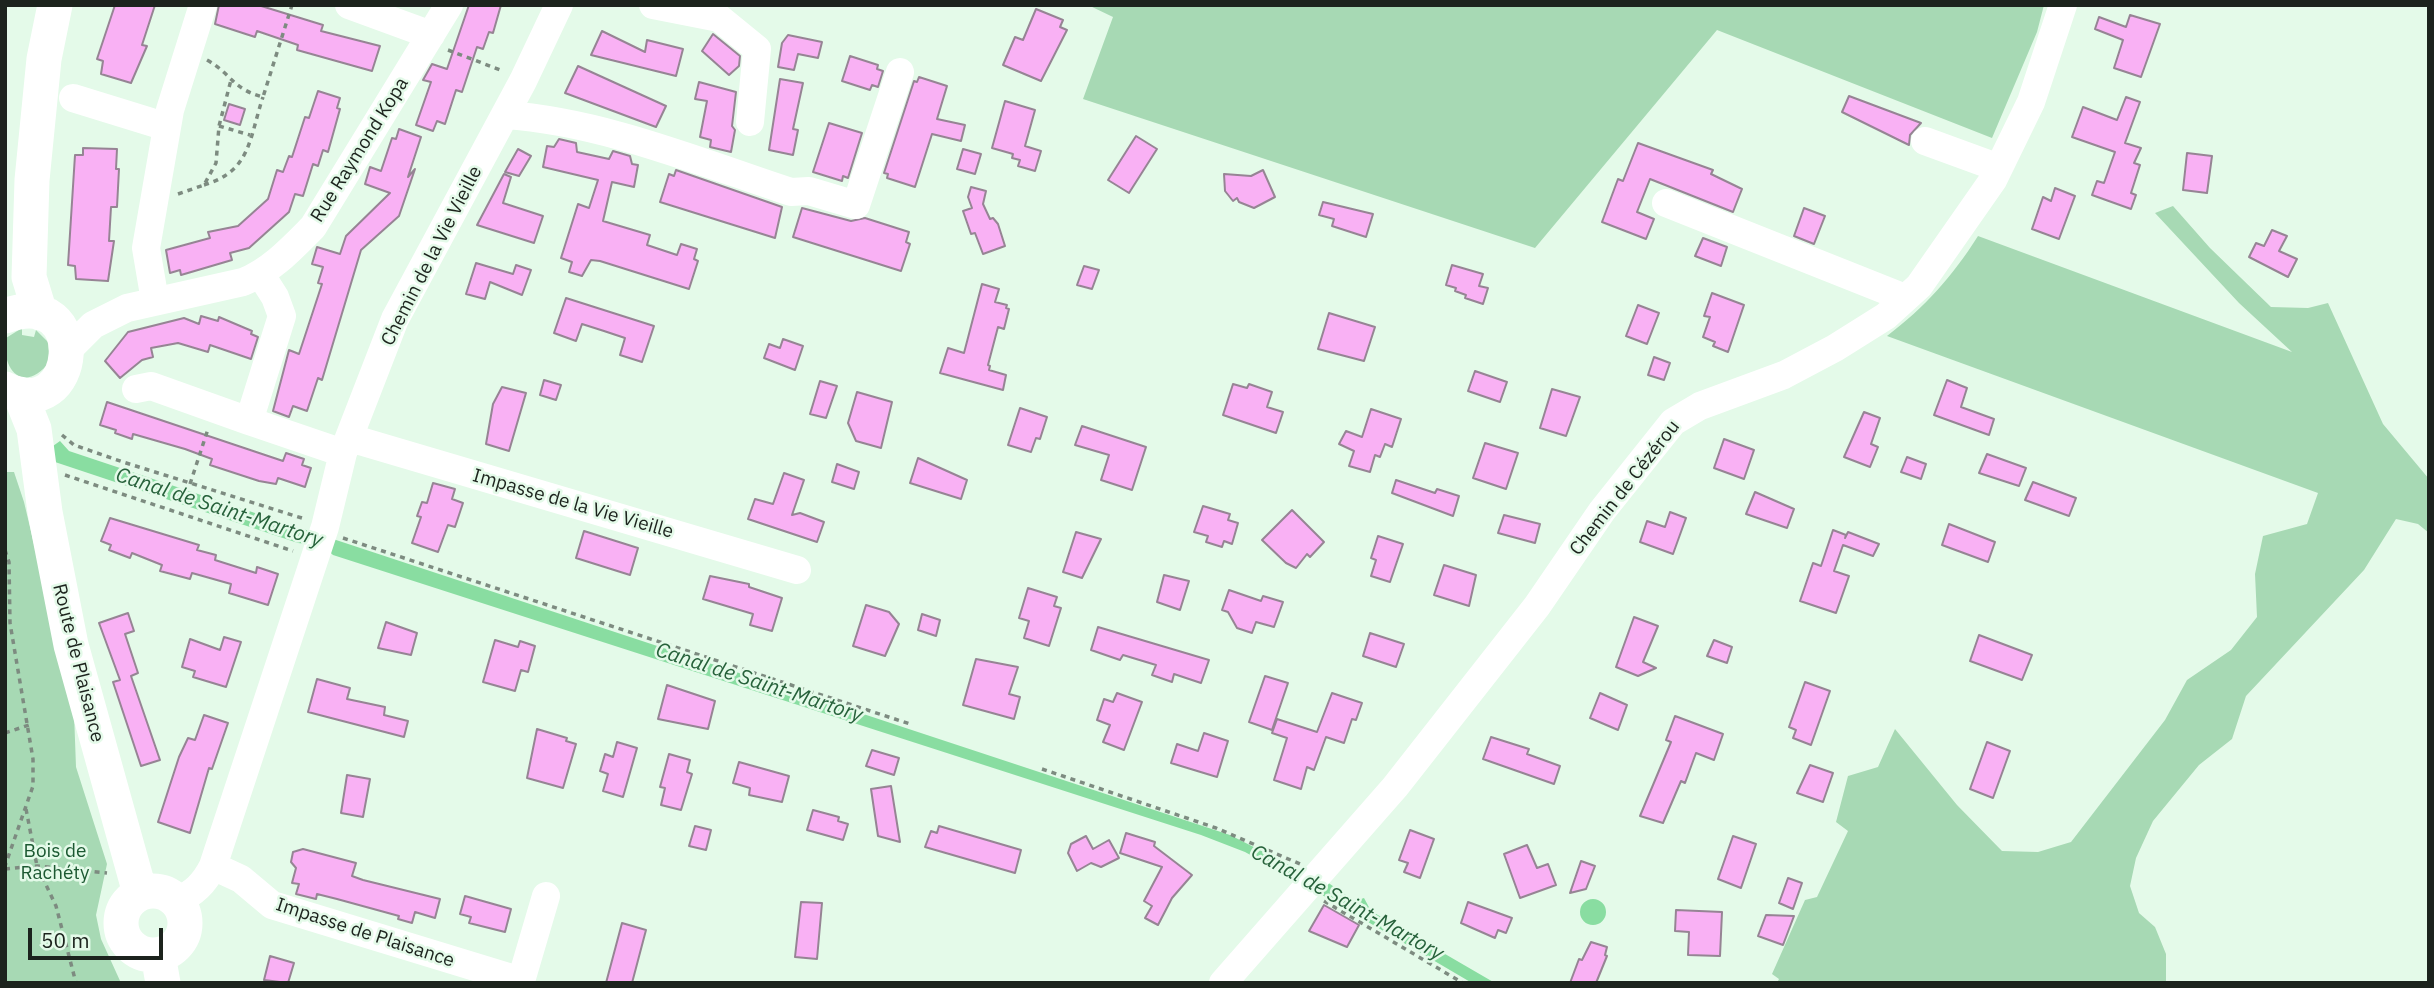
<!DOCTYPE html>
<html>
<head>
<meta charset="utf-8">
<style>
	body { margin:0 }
	#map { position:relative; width:2434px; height:988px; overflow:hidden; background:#e4fae9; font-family:"IBM Plex Sans",sans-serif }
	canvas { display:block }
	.frame { position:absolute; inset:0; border:7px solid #1c231d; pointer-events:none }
	.scale { position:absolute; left:28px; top:928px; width:135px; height:32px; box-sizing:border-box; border:4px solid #1c231d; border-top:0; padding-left:9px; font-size:21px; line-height:24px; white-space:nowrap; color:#1c231d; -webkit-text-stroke:5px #e4fae9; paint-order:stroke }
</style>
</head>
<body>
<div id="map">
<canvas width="2434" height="988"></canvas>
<div class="frame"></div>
<div class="scale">50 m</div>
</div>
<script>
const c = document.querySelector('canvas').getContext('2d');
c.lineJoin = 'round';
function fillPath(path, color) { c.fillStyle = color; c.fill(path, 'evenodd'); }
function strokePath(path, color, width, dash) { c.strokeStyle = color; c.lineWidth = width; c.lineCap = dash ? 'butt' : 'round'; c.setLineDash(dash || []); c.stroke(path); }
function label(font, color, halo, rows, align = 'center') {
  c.font = font + ' "IBM Plex Sans",sans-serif'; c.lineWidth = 5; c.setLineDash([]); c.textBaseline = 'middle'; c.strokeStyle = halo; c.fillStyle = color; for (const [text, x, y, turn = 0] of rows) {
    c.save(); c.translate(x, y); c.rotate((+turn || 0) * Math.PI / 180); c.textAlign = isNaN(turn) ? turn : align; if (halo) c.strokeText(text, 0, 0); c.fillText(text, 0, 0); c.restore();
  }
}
fillPath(new Path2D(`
	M1088 5H2044L2037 32 1992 138 1717 30 1535 248 1083 99 1113 17Z
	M2173 206 2210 248 2271 307 2308 308 2328 303 2383 424 2429 479V533L2418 524 2396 519 2364 570 2246 696 2232 739 2199 765 2153 821 2136 858 2130 886 2139 913 2155 927 2166 954V983H1777L1779 979 1772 974 1805 900 1817 897 1848 831 1836 822 1848 776 1878 767 1895 729 1957 805 2002 851 2038 852 2071 842 2165 720 2187 680 2231 650 2257 617 2255 574 2263 536 2307 524 2318 493 1887 336C1925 307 1952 277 1978 236L2292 352 2239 303 2155 213Z
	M22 328V335L34 337 36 330 48 342 50 361C26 394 1 373 6 338Z
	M5 472H14L24 502 74 713 76 767 107 864 96 915 101 939 121 983H5Z`), '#a7d9b4');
fillPath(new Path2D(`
	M60 441 69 451 312 532 307 544 298 543 49 460 53 446Z
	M330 538 1230 835 1303 872 1298 878H1292L1245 852 1201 835 333 555 324 547Z
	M1327 882 1355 901 1364 898 1371 911 1495 983H1472L1317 892Z
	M1580 912a13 13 0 1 1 26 0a13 13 0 1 1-26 0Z`), '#89dda1');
const building = new Path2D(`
	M115 5H155L142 45 147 46 131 83 101 74 103 61 97 59Z
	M219 5H258L323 25 321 31 380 46 372 71 297 50 298 45 257 31 255 37 215 24Z
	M469 5H501L493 33 489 32 483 49 477 47 462 92 456 90 445 124 437 121 433 131 416 125 431 82 423 80 432 64 447 69Z
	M1036 9 1063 20 1060 27 1067 30 1041 81 1003 65 1015 37 1023 40Z
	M2130 15 2160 24 2141 77 2114 68 2123 40 2095 29 2099 17 2126 27Z
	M602 31 645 52 647 40 683 49 676 76 591 55Z
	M713 34 740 56 739 66 729 75 702 51Z
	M788 35 822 42 818 58 798 54 794 70 778 67 782 43Z
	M850 56 878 65 877 69 883 71 878 87 872 85 870 90 842 81Z
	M578 66 666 106 656 127 565 93Z
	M919 77 947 86 937 119 965 125 961 141 932 134 915 187 887 178 888 174 884 173 914 81 917 82Z
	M780 79 803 83 793 129 798 130 793 155 769 150Z
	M699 82 736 92 732 126 735 130 731 152 710 147 711 140 700 137 707 101 695 99Z
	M318 91 340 98 337 108 340 109 328 152 323 150 318 166 313 164 303 196 295 194 289 212 249 248 230 253 232 260 181 275 180 270 170 273 166 250 210 238 208 232 238 226 268 199 277 170 283 172 289 156 292 157 305 117 309 118Z
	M1849 96 1921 123 1910 135 1909 145 1842 112Z
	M2126 97 2140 102 2125 143 2141 148 2134 163 2140 165 2131 193 2136 195 2131 209 2092 195 2097 181 2104 183 2115 152 2072 137 2083 107 2117 120Z
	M1005 101 1035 110 1025 146 1041 151 1035 171 1018 166 1020 160 1012 158 1013 154 992 148Z
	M229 104 245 109 240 125 224 120Z
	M829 123 862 133 848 178 843 176 842 181 813 172Z
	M399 129 421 137 408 177 415 169 399 216 361 250 322 380 318 378 307 411 293 406 289 417 273 411 289 350 299 354 322 284 318 283 323 267 312 264 317 247 340 254 346 236 390 193 365 184 370 167 381 171 392 138 396 139Z
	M1136 136 1157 149 1129 193 1108 180Z
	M559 139 576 143 577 152 609 159 613 151 630 156 632 164 638 165 634 187 612 182 603 221 650 235 647 245 677 255 681 244 697 249 694 259 698 261 689 289 600 261 591 260 582 276 569 272 572 262 561 258 578 204 589 208 598 180 543 167 547 146 554 147Z
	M1638 143 1713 170 1711 174 1742 189 1733 212 1650 179 1637 212 1654 219 1646 239 1602 222 1618 179 1623 181Z
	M83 148 117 149 116 169H119L117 207H111L109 241H114L108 281 76 279 75 266 68 265 75 155H83Z
	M518 149 531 156 519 176 505 172Z
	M963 149 981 154 975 174 957 169Z
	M2187 153 2212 156 2207 193 2183 190Z
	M676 170 782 207 775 238 660 202 669 174 674 176Z
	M1263 170 1275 197 1254 208 1239 202 1237 198 1233 201 1225 191 1224 174 1251 176Z
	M504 174 511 177 503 203 543 216 534 243 477 225Z
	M971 187 986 191 983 204 990 219 993 218 998 224 1005 246 983 254 975 233 971 234 963 211 972 208 968 197Z
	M2055 188 2075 196 2059 239 2032 229 2043 197 2051 201Z
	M1323 202 1373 214 1366 237 1332 226 1334 219 1319 215Z
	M802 208 851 221 865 218 909 232 906 242 910 244 901 271 793 237Z
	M1804 208 1825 216 1814 244 1794 236Z
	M2272 230 2287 236 2279 251 2297 259 2288 277 2249 257 2256 243 2264 246Z
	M1703 238 1727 247 1721 266 1695 256Z
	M476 263 513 274 516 265 531 270 522 295 490 282 485 299 466 294Z
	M1452 265 1483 274 1479 286 1488 288 1483 304 1465 298 1466 295 1455 291 1456 288 1446 285Z
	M1084 266 1099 270 1092 289 1077 285Z
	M982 284 999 289 995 302 1007 305 1006 308 1009 309 1004 329 998 327 988 365 990 366 989 370 1006 375 1003 390 940 373 948 348 964 353Z
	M1712 293 1744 305 1728 352 1713 346 1715 342 1703 337 1710 317 1704 316Z
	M566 298 654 326 642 362 620 355 625 338 604 331 582 324 576 341 554 333Z
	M1638 305 1659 313 1647 344 1626 336Z
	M1329 313 1375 327 1364 361 1318 349Z
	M201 316 218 321 219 317 252 331 251 334 258 337 251 359 210 345 208 352 178 343 151 348 153 357 142 360 120 378 105 361 128 332 184 318 199 324Z
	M783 339 803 346 795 370 764 358 769 344 780 348Z
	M1654 357 1670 363 1664 380 1648 375Z
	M1475 371 1507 382 1500 402 1468 391Z
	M544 380 561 385 556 400 540 395Z
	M1947 380 1967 388 1961 407 1994 419 1989 435 1934 415Z
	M820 381 837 386 826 418 810 414Z
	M1233 384 1247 388 1249 384 1272 392 1267 407 1283 412 1276 433 1223 415Z
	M502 387 526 393 509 451 486 444 493 404Z
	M1552 389 1580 397 1566 436 1540 428Z
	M857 392 892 402 881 448 856 441 848 423Z
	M107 402 283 461 286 453 304 459 302 465 311 468 305 487 278 478 276 484 259 481 210 465 212 459 185 449 133 434 132 439 115 433 116 430 100 425Z
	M1020 408 1047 417 1040 439 1036 438 1031 452 1008 445Z
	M1371 409 1401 419 1392 447 1385 444 1380 457 1375 455 1370 472 1349 466 1354 451 1339 444 1346 431 1362 437Z
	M1864 412 1880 418 1871 444 1878 447 1870 467 1844 457Z
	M1082 426 1146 447 1132 490 1101 480 1109 455 1075 445Z
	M1724 439 1754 450 1744 479 1714 468Z
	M1485 443 1518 453 1506 489 1473 478Z
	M1987 454 2026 468 2019 486 1979 473Z
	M1907 457 1926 464 1921 479 1901 472Z
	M918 458 967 480 961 499 910 483Z
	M837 464 859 472 854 489 832 482Z
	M784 473 804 480 792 515 800 513 824 522 817 542 748 519 755 499 773 504Z
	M1396 480 1435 493 1437 489 1459 496 1453 516 1392 493Z
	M2033 482 2076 498 2069 516 2025 500Z
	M433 483 455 489 452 499 463 503 455 527 448 525 438 552 412 543 421 517 417 516 422 502 427 503Z
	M1755 492 1794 509 1787 528 1746 514Z
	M1203 506 1230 514 1228 520 1238 523 1232 544 1224 541 1222 547 1206 542 1208 536 1194 532Z
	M1292 510 1324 542 1310 557 1307 554 1296 568 1286 563 1262 540Z
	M1670 512 1686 518 1673 554 1640 542 1647 521 1665 527Z
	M1504 515 1540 524 1535 543 1498 533Z
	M110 518 199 545 197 550 216 555 215 560 256 573 257 567 278 574 268 605 229 593 231 584 192 573 190 579 160 571 162 565 132 553 130 558 109 550 111 545 101 541Z
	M1949 524 1995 542 1988 562 1942 545Z
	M1833 530 1846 535 1845 538 1848 532 1879 544 1873 556 1843 545 1834 571 1849 576 1836 613 1800 601 1813 563 1821 566Z
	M584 531 638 548 630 575 576 558Z
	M1076 532 1101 539 1082 578 1063 572Z
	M1378 536 1403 544 1390 582 1371 576 1376 560 1371 558Z
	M1444 565 1476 575 1469 606 1434 595Z
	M1164 575 1189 581 1180 610 1157 602Z
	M710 576 749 584V587L782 598 772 631 750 625 753 614 703 599Z
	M1028 588 1057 597 1054 606 1061 608 1049 646 1024 638 1029 621 1019 618Z
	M1229 590 1261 601 1263 596 1283 602 1274 627 1256 622 1252 633 1237 628 1228 612 1222 610Z
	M866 605 889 612 899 624 885 656 853 646Z
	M128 613 134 631 125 634 138 673 131 676 160 760 141 766 113 682 120 680 99 623Z
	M922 614 940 620 936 636 918 630Z
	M1634 617 1658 626 1643 662 1656 668 1638 676 1616 667Z
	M386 622 417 633 411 655 378 648Z
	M1098 627 1209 660 1201 683 1174 674 1172 682 1152 675 1156 665 1123 655 1120 660 1091 650Z
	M1370 633 1404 644 1396 667 1363 656Z
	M1979 635 2032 655 2022 680 1970 661Z
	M224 637 241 642 226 687 193 677 195 671 182 667 190 639 220 650Z
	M495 640 518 647 520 641 535 646 528 672 521 670 515 691 483 682Z
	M1714 640 1732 647 1727 663 1707 656Z
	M976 659 1018 667 1009 694 1020 697 1014 719 963 705Z
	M1265 676 1288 683 1272 730 1249 722Z
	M317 679 350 688 347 699 385 707 384 715 408 721 404 737 308 712Z
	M1805 682 1830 691 1811 745 1793 738 1796 730 1789 727Z
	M667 685 715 701 708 729 658 719Z
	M1117 693 1142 702 1124 750 1103 742 1110 725 1097 720 1104 699 1113 702Z
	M1332 693 1362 703 1356 720 1352 719 1344 743 1326 737 1314 770 1307 767 1301 789 1274 780 1287 738 1272 733 1277 719 1317 732Z
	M1600 693 1627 705 1618 730 1590 718Z
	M204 715 228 723 212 769 209 768 190 833 158 822 179 757 188 738 195 740Z
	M1675 716 1723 734 1714 760 1696 753 1685 783 1681 781 1663 823 1640 816 1671 742 1666 740Z
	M537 729 567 738 566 741 576 744 563 788 527 778Z
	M1204 733 1228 741 1217 777 1171 763 1177 744 1198 751Z
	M1491 737 1529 749 1527 754 1560 766 1554 784 1483 759Z
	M617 742 637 748 623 797 603 791 608 774 600 771 605 754 613 757Z
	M1987 742 2010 751 1993 798 1970 789Z
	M872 750 899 758 894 775 866 766Z
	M669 754 690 760 687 772 692 774 681 810 661 805 665 788 660 787Z
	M739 762 789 776 782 802 749 795 750 788 733 783Z
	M1810 765 1833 773 1823 802 1797 793Z
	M347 775 370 779 363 817 341 813Z
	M891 786 900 842 878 836 871 789Z
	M813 810 839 817 838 821 848 824 843 840 807 830Z
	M695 826 711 830 706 850 689 846Z
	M939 826 1021 850 1015 873 925 847 931 831 937 833Z
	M1410 830 1434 839 1420 878 1404 872 1408 863 1399 860Z
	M1126 833 1155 842 1154 846 1192 875 1172 898 1158 925 1145 918 1152 906 1144 901 1162 867 1120 853Z
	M1086 836 1093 849 1109 840 1119 858 1101 867 1091 863 1077 871 1068 853 1071 844Z
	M1733 836 1756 844 1741 888 1718 879Z
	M1527 845 1537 868 1548 864 1556 885 1520 898 1504 854Z
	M303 849 356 863 352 876 363 880 440 899 435 918 415 912 412 923 398 919 399 916 337 899 317 894 316 899 296 894 299 884 292 883 296 868 291 862 293 852Z
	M1581 861 1595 866 1586 889 1570 893Z
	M1788 878 1802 883 1793 909 1779 903Z
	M465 896 511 909 505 932 469 923 471 917 460 914Z
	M801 902 822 903 817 959 795 957Z
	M1468 902 1512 918 1506 933 1498 930 1495 938 1461 923Z
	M1324 905 1359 925 1347 947 1309 931Z
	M1676 910 1722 912 1720 956 1688 955 1689 932 1675 931Z
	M1766 915 1794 916 1783 945 1758 936Z
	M622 923 646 930 632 983H606Z
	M1591 942 1607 947 1605 955 1607 956 1596 983H1570L1579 959 1582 960Z
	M270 956 294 963 288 983 264 980Z`);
fillPath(building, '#f9b1f4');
strokePath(building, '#968494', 2);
strokePath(new Path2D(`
	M448 50 503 71
	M207 60C232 74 232 89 263 97L292 5
	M219 126 250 135
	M204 185C251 171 249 139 263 97
	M178 194 204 185 216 163 219 126 231 80
	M62 435 74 445 123 462 305 519
	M65 475 293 551
	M190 484 208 429
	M343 538 910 724
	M5 550 9 562 10 623 33 759V786L5 866
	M5 733 29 725
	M1042 769 1216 828 1300 864
	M26 809 37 866 56 906 76 983
	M5 869 37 866 107 873
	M1324 901 1463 983`), '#7d8b80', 3.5, [5, 5]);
strokePath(new Path2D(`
	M349 5 431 35
	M653 5 719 18 757 49 750 122
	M73 98 167 127
	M505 115C600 121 700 162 791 192L809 191 856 205 900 72
	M1925 141 1999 168
	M1666 203 1905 298
	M261 275 275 297 282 316 249 421 343 453
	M155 301 146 248 170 110 203 5
	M68 350 93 325 127 308 243 282C271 271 292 248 313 227L449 5
	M136 389 151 386 249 421
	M350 438 797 570
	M213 866 241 879 272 905 521 981 546 896
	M177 901C194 893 204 884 213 866L325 527 343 453 395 319 523 81 559 5
	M1223 983 1395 787 1537 606 1602 511 1673 422 1700 406 1784 375 1835 348 1886 316 1919 286 1993 180 2031 102 2063 5`), '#fff', 28);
strokePath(new Path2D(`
	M40 313 29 277 32 180 44 59 55 5
	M5 316C93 283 80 427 5 389
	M20 394 34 429 45 512 71 645 140 893
	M121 923a32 32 0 1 1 64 0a32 32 0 1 1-64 0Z
	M158 955 163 983`), '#fff', 35);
label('19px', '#1c231d', '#e4fae9', [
	["Rue Raymond Kopa",360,150,-58],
	["Chemin de la Vie Vieille",432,256,-63],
	["Chemin de Cézérou",1625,488,-52],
	["Impasse de la Vie Vieille",573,504,16],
	["Route de Plaisance",78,663,76],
	["Impasse de Plaisance",365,933,18]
]);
label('19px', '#1c5932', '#e4fae9', [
	["Bois de",55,852],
	["Rachéty",55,874]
]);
label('italic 21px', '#26613a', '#e4fae9', [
	["Canal de Saint-Martory",219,508,18],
	["Canal de Saint-Martory",759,683,18],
	["Canal de Saint-Martory",1347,903,29]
]);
</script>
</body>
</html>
